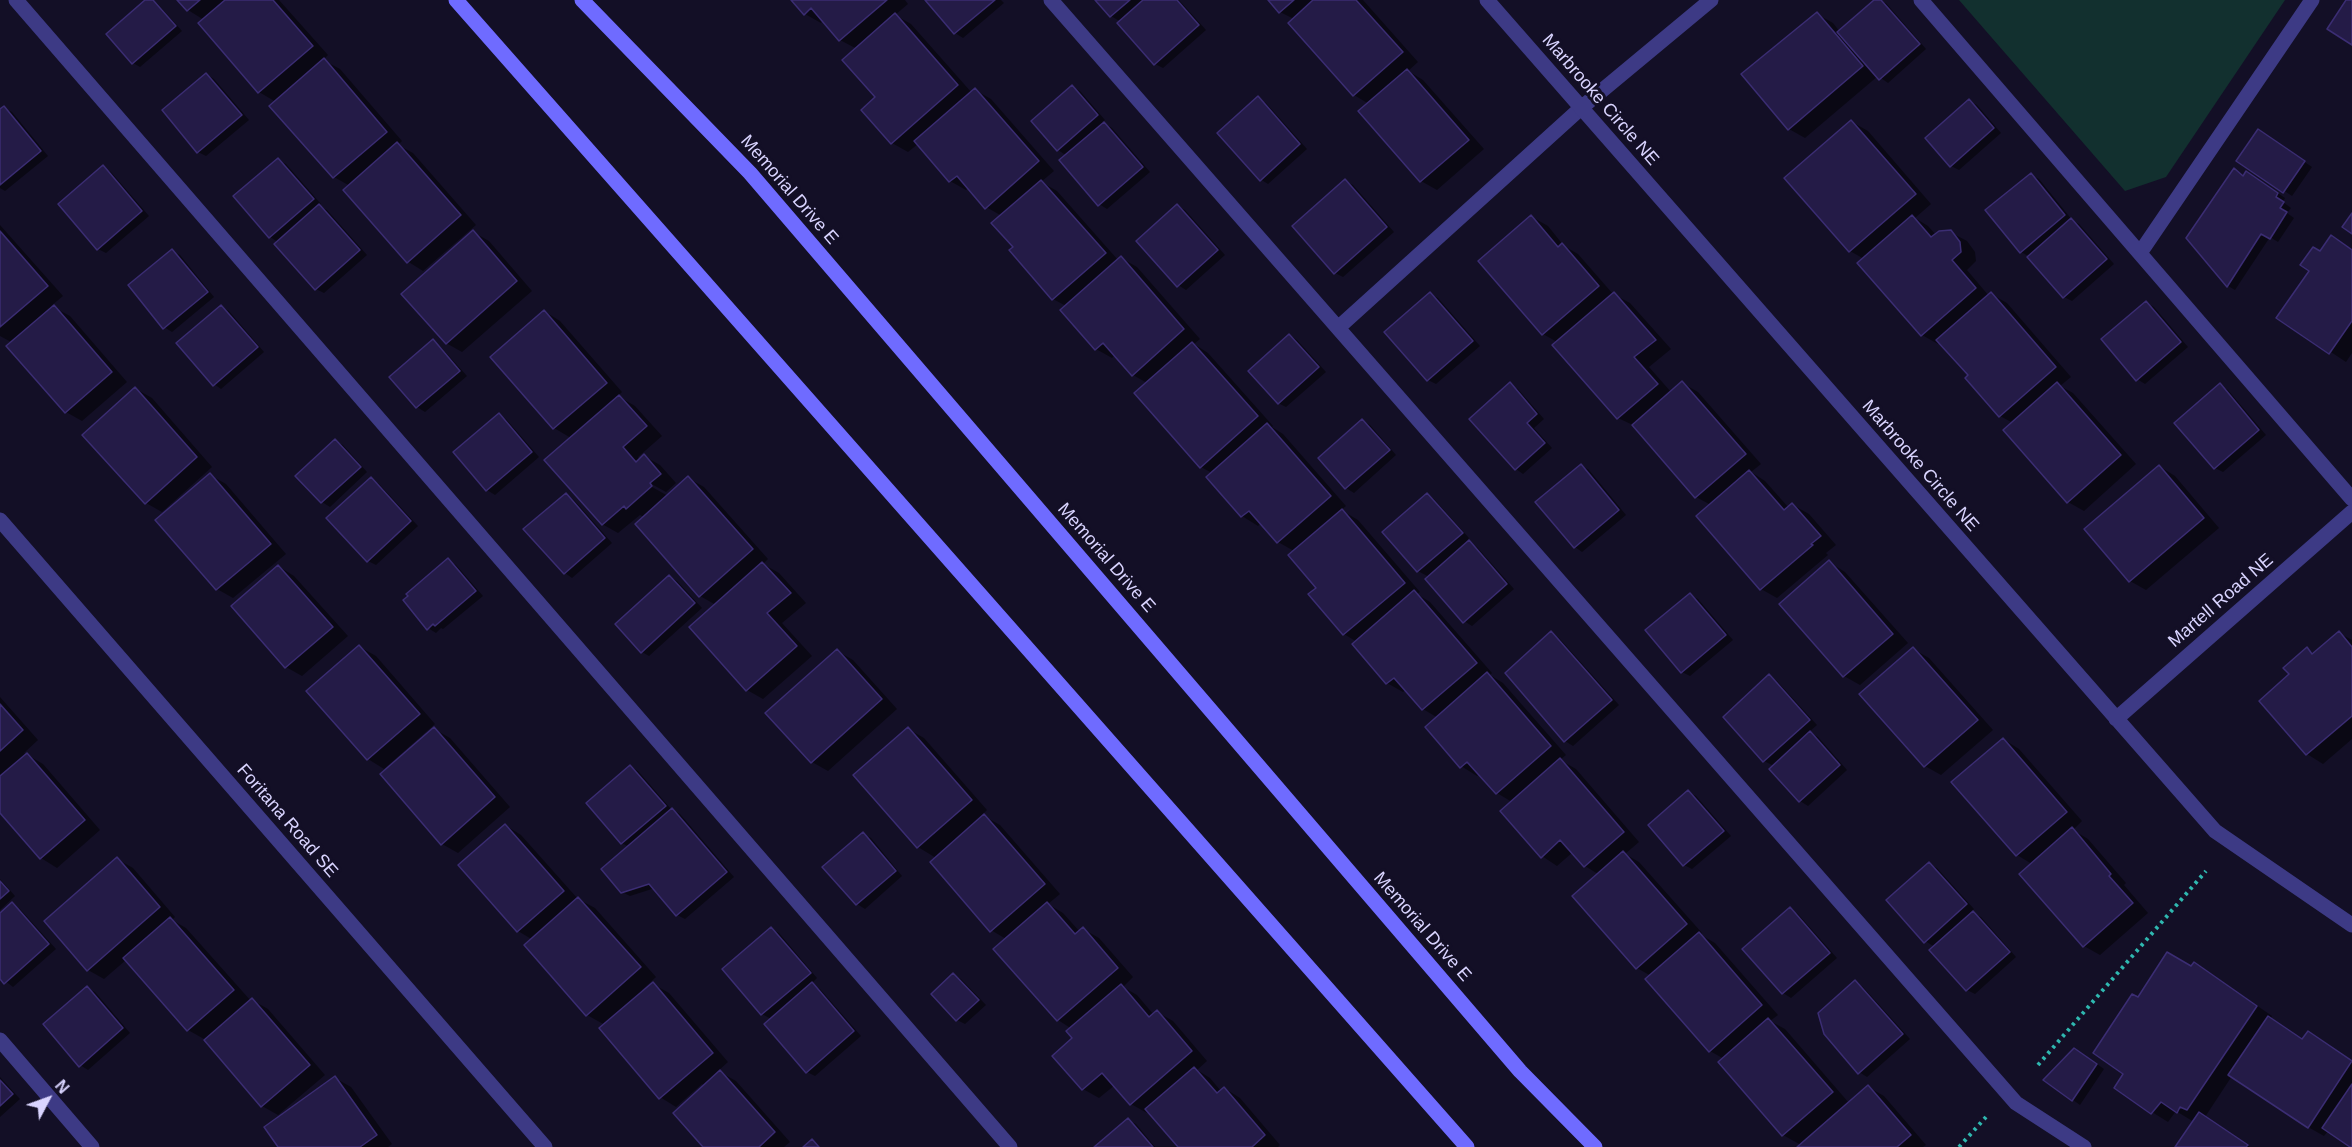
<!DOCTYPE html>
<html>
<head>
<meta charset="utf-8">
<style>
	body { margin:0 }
	#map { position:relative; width:2352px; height:1147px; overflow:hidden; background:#130f26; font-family:Helvetica,sans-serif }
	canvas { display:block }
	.north { position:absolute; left:18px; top:1069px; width:60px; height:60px; -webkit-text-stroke:4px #130f26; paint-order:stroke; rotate:49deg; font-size:16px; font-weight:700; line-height:24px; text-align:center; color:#d9d4ff }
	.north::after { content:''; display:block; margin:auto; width:21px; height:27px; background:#d9d4ff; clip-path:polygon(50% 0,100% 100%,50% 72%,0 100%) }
</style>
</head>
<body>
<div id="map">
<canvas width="2352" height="1147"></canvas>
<div class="north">N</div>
</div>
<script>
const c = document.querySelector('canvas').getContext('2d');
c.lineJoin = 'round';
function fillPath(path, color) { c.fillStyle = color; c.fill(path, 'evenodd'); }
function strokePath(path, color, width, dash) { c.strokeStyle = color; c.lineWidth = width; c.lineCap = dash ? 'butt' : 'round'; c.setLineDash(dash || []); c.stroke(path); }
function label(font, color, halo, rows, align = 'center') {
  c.font = font + ' Helvetica,sans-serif'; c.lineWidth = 6; c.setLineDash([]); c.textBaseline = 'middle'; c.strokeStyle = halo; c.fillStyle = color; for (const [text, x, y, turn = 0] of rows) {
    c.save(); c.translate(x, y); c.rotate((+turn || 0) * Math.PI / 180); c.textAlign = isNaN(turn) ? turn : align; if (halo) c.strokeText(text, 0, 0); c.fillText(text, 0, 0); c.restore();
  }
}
fillPath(new Path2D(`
	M1959 0H2285L2166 177 2125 191Z`), '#12302f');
fillPath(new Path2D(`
	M147 0 157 3 182 31 140 67 133 63Z
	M179 0H279L328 55 323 60 340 69 402 141 398 145 413 153 476 225 423 271 407 261 350 186 334 177 271 106 276 102 259 92 200 24 204 20 188 10Z
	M793 0H905L908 4 895 15 911 24 972 93 975 90 991 99 1054 171 1041 182 1057 191 1118 260 1121 258 1137 267 1200 339 1194 344 1208 353 1273 426 1272 427 1283 434 1346 506 1341 510 1358 520 1420 592 1417 594 1430 602 1492 673 1490 675 1503 683 1566 755 1560 760 1576 769 1639 842 1625 854 1639 862 1702 933 1701 935 1715 943 1778 1015 1770 1021 1785 1029 1849 1103 1868 1087 1884 1096 1926 1145 1923 1147H1799L1801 1145 1783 1135 1724 1059 1710 1051 1651 976 1637 968 1598 874 1585 866 1573 852 1557 866 1542 856 1512 802 1497 793 1480 773 1477 776 1461 766 1438 718 1423 709 1406 690 1403 692 1387 683 1357 642 1344 634 1294 551 1278 542 1261 523 1258 526 1242 516 1212 473 1201 467 1147 383 1133 375 1115 355 1112 358 1096 349 1066 306 1053 299 1015 247 1002 216 986 207 969 188 966 190 950 181 918 144 908 152 892 143 877 97 857 49 840 40 823 20 821 23 805 14Z
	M927 0H1001L1004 3 963 38 955 33Z
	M1097 0H1179L1206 30 1163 68 1155 64 1121 22 1111 16Z
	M1270 0H1363L1418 62 1408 71 1423 80 1484 149 1437 190 1421 181 1369 104 1354 95 1294 19 1280 12Z
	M1876 0 1886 3 1926 49 1888 83 1878 76 1805 138 1789 129 1743 74 1817 14 1833 23 1840 32Z
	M206 74 214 79 249 120 206 156 198 152 164 111Z
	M1072 87 1080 91 1105 120 1102 122 1112 128 1150 172 1107 209 1099 204 1067 156 1058 150Z
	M1258 98 1266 103 1307 149 1268 184 1260 179Z
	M1969 101 1977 105 2001 133 1959 170 1951 166Z
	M4 108 12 112 48 156 5 191 0 188V111Z
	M1852 122 1868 131 1931 204 1915 218 1928 226 1936 235 1950 232 1967 241 1975 252 1976 261 1967 270 1989 296 1991 294 2007 303 2071 377 2060 386 2073 393 2136 464 2084 511 2068 502 2013 423 2000 416 1970 375 1940 342 1938 344 1922 335 1864 259 1850 251Z
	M2266 136 2312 167 2292 196 2238 160Z
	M278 160 286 164 321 204 319 206 327 210 367 255 324 293 316 289 278 242 270 237 235 196Z
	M103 167 111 172 149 216 106 253 98 249Z
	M2234 170 2244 176 2254 177 2285 198 2283 202 2291 208 2287 213 2294 218 2278 242 2270 237 2235 290 2228 286Z
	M2031 175 2039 179 2073 221 2079 224 2114 264 2072 301 2064 297 2030 257 2021 252Z
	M1345 181 1353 185 1394 232 1343 277 1335 273 1294 226Z
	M1177 206 1185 210 1225 255 1186 290 1178 285Z
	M1532 217 1548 226 1564 246 1578 254 1613 294 1630 303 1671 349 1649 367 1671 392 1682 383 1698 392 1761 464 1751 472 1765 481 1789 508 1793 505 1809 514 1836 545 1826 553 1828 555 1777 598 1761 589 1711 505 1696 497 1635 426 1618 418 1557 342 1543 334 1481 261Z
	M0 225 63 296 51 306 70 316 127 382 82 421 66 412 13 343 0 336Z
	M473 232 489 241 532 291 462 352 446 343Z
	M2331 237 2352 249V353L2346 362 2278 317Z
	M172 251 180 255 214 297 172 332 164 327Z
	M1430 294 1438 298 1480 346 1436 384 1428 380Z
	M2147 303 2154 307 2188 347 2145 384 2137 379Z
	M221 307 229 311 264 352 221 389 214 384Z
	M544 311 560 321 622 392 618 396 635 406 662 436 638 457 640 460 644 456 660 465 676 483 666 492 646 481 645 483 668 496 688 478 704 487 768 559 763 564 779 573 806 603 782 623 812 656 763 699 747 690 716 605 700 596 644 517 640 515 618 533 602 524 571 438 554 428Z
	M1290 335 1297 340 1326 372 1286 407 1278 403Z
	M433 341 440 346 467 376 425 412 417 407 391 377Z
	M1510 384 1518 389 1544 419 1534 428 1552 448 1523 474 1516 469Z
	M2220 385 2228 390 2266 435 2223 472 2215 468Z
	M136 389 152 398 212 467 162 512 146 503Z
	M499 415 506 419 539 457 495 495 487 490 455 452Z
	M1363 421 1370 425 1396 455 1354 493 1346 488 1320 458Z
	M335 441 343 445 367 472 330 507 322 502 297 476Z
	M1581 465 1589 470 1626 515 1582 552 1575 547Z
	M2159 466 2175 476 2219 528 2146 590 2130 581 2086 529Z
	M210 475 226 484 286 554 233 598 217 589 158 520Z
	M371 479 379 484 418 526 376 565 368 561Z
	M567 495 574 500 612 543 572 578 565 573Z
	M1427 495 1434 499 1469 538 1467 541 1477 547 1514 589 1472 626 1464 621 1429 577 1418 571 1384 532Z
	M448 560 456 565 483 596 443 629 441 628 436 633 428 628Z
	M1829 562 1845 572 1908 643 1860 685 1844 676Z
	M278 566 294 576 348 636 302 676 286 667 233 607Z
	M669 576 677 581 702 608 649 656 642 652Z
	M1690 595 1698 599 1733 640 1690 676 1682 672Z
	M1552 633 1559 638 1619 705 1573 746 1565 741Z
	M2339 633 2352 640V739L2323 764 2307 754 2261 701 2291 674 2307 649 2315 654Z
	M360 647 376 656 435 724 384 769 368 759Z
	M1913 649 1929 658 1993 730 1941 775 1925 766Z
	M837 651 853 660 897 709 828 771 812 762Z
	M1769 676 1777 681 1817 725 1809 732 1818 737 1847 770 1808 806 1800 801 1774 766 1764 761Z
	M0 697 38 740 24 753 43 764 100 830 57 868 41 858 0 811Z
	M434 729 450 738 510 807 458 853 442 844Z
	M908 729 924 738 987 810 982 815 1000 825 1060 894 1048 904 1063 913 1080 932 1083 929 1099 938 1133 977 1123 987 1137 995 1154 1015 1157 1012 1173 1021 1207 1061 1197 1070 1210 1078 1221 1091 1224 1088 1240 1098 1280 1145 1278 1147H1180L1149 1112 1147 1113 1131 1104 1115 1085 1099 1098 1083 1089 1072 1029 1058 1020 1006 939 991 930 936 858 918 847Z
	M2003 739 2019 749 2082 821 2073 830 2088 839 2126 883 2124 885 2148 913 2100 955 2084 946 2032 864 2017 855Z
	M631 767 638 771 671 809 680 814 734 877 685 919 677 915 655 888 630 896 622 892 629 847 622 843Z
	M1688 792 1696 796 1731 836 1692 869 1684 865 1650 825Z
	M505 825 521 835 578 899 595 908 656 977 642 990 643 992 653 984 669 993 728 1062 718 1071 736 1081 790 1142 784 1147H705L704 1086 702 1084 676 1107 660 1097 605 1025 587 1015 533 940 518 931Z
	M863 834 871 838 902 876 865 909 857 904Z
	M117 859 133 868 175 917 172 920 186 928 251 1001 252 1000 268 1009 325 1075 278 1115 262 1106 204 1039 188 1030 126 960 104 979 88 970Z
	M1929 864 1937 868 1974 909 1971 912 1981 917 2016 957 1975 994 1967 990 1935 947 1925 941Z
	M0 879 15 896 0 910Z
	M12 904 20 909 56 949 13 987 0 977V915Z
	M1790 909 1798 914 1837 958 1791 998 1783 993 1745 949Z
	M771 929 779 933 817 978 811 984 820 989 861 1036 815 1076 807 1072 771 1019 762 1014Z
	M2191 968 2210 973 2272 1016 2271 1019 2304 1040 2309 1033 2352 1061V1147L2328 1131 2324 1136 2308 1127 2232 1076 2205 1117 2250 1147H2177L2194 1122 2176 1111 2168 1122 2152 1112 2125 1073 2139 999Z
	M953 975 961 979 986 1005 965 1024 957 1020 933 994Z
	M1855 982 1863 987 1910 1039 1867 1077 1859 1072Z
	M87 988 95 992 130 1033 88 1070 80 1065Z
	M2083 1054 2104 1069 2080 1105 2045 1080Z
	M0 1077 20 1099 0 1117Z
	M335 1078 351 1087 392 1144 388 1147H280Z
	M1128 1120 1136 1124 1155 1147H1096Z`), '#0007');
const building = new Path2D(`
	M145 0H153L176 26 132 64 106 34Z
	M177 0H200L187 11Z
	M225 0H273L313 46 258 93 198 23Z
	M791 0H887L839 41 811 8 804 15Z
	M925 0H995L954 34Z
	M1095 0H1130L1110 17Z
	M1143 0H1177L1199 25 1154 65 1117 23Z
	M1268 0H1294L1279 13Z
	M1313 0H1356L1403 52 1353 96 1288 23Z
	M1874 0H1881L1920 44 1879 80 1837 32Z
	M2346 0H2352V45L2327 29Z
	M1817 12 1863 66 1788 130 1741 74Z
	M895 13 958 85 891 144 861 110 875 97 842 60Z
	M324 58 387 132 333 178 269 106Z
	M1407 69 1469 140 1420 182 1358 111Z
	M206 73 242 115 197 153 162 110Z
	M1072 85 1098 115 1057 151 1031 121Z
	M975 88 1039 161 985 209 957 176 949 182 914 141Z
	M1258 96 1300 144 1260 181 1217 133Z
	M1969 99 1994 128 1950 167 1925 138Z
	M4 106 41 151 0 185V109Z
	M1851 120 1916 194 1849 252 1784 178Z
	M1104 122 1143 167 1098 206 1059 160Z
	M2258 129 2305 161 2283 193 2236 161Z
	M397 142 461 215 407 263 343 190Z
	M278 158 314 199 269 238 233 196Z
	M103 165 142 211 97 250 58 204Z
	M2234 168 2243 176 2246 171 2278 193 2276 197 2284 202 2280 208 2287 212 2270 239 2261 234 2227 287 2186 238Z
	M2031 173 2065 215 2020 253 1985 210Z
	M1345 179 1387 227 1334 274 1292 226Z
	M1041 180 1106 253 1052 300 1009 250 1013 247 991 223Z
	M319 204 360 250 315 290 274 244Z
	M1177 204 1218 250 1177 287 1136 241Z
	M2352 213V234L2342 227Z
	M1531 215 1558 247 1562 243 1599 286 1542 335 1478 261Z
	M1912 215 1931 237 1939 231 1951 230 1960 242 1961 252 1952 260 1976 288 1921 336 1857 263Z
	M2071 218 2107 259 2063 298 2027 257Z
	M473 230 517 281 446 344 401 294Z
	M0 231 48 286 0 327Z
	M2331 235 2352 250V321L2329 354 2276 318 2309 271 2300 265 2313 247 2320 251Z
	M172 249 208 292 163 329 128 285Z
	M1121 256 1184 329 1132 376 1103 343 1095 350 1060 310Z
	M1430 292 1473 341 1427 381 1384 332Z
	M1614 292 1656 340 1634 357 1658 384 1617 419 1552 345Z
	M1991 292 2056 367 1999 417 1965 378 1968 375 1936 340Z
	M2146 301 2181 342 2136 381 2101 339Z
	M54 305 112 372 65 413 6 346Z
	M221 305 258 347 213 386 176 343Z
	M544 310 607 383 553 429 490 357Z
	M1289 334 1319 367 1278 404 1248 371Z
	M433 339 460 371 416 408 389 377Z
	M1192 342 1258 416 1200 468 1134 393Z
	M1682 381 1746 454 1695 498 1632 425Z
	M1510 382 1537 414 1527 423 1545 443 1515 470 1469 419Z
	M2057 382 2121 455 2067 503 2003 430Z
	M2220 383 2259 430 2214 469 2174 423Z
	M135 387 197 457 145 504 82 435Z
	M619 395 647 426 623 447 636 462 644 454 661 474 650 483 652 486 626 509 624 506 602 525 544 460Z
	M499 413 532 452 486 491 453 452Z
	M1362 419 1390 450 1345 489 1318 458Z
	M1267 423 1331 496 1277 543 1249 511 1241 517 1206 477Z
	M335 439 361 467 321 503 295 476Z
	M1581 464 1619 510 1574 548 1535 502Z
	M2159 465 2204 518 2129 582 2084 529Z
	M1749 470 1784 510 1792 503 1821 536 1811 544 1813 545 1760 590 1696 516Z
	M210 473 271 544 216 590 155 520Z
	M688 476 753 549 699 597 635 524Z
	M371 477 411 521 367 562 326 518Z
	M566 493 605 538 564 574 523 529Z
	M1427 493 1463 533 1417 572 1382 532Z
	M1342 509 1405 583 1343 635 1308 594 1316 588 1288 555Z
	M1469 540 1507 584 1463 623 1425 579Z
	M448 558 476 591 435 626 433 624 427 630 403 600 408 596 406 594Z
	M1829 560 1893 634 1843 677 1779 604Z
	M762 562 791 593 767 613 797 646 746 691 689 627Z
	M278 565 333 627 285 668 231 606Z
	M669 575 695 603 641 653 615 624Z
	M1414 590 1477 663 1422 710 1394 678 1386 684 1352 644Z
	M1690 593 1726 635 1681 673 1645 630Z
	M1551 631 1612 700 1564 742 1505 673Z
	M2339 631 2352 647V716L2306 755 2259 701 2289 674 2283 668 2307 647 2312 654Z
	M359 645 420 714 367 760 306 691Z
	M1913 647 1978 720 1924 767 1859 694Z
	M837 649 882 699 811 763 765 713Z
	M1487 672 1551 746 1496 794 1467 762 1460 768 1425 727Z
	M1769 674 1810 720 1763 762 1723 717Z
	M0 704 23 730 0 751Z
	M434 727 495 797 441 845 380 774Z
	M908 727 972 800 917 848 853 775Z
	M1810 731 1840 765 1799 802 1769 769Z
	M2003 738 2067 812 2016 856 1951 782Z
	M27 753 85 820 40 859 0 813V776Z
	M1560 758 1624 832 1584 867 1560 840 1541 858 1500 811Z
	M630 765 666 806 621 844 586 803Z
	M1688 790 1724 831 1683 866 1648 825Z
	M672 808 727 872 676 916 649 884 621 893 601 869Z
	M984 814 1045 884 990 932 930 862Z
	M505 824 564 891 517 932 458 865Z
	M2072 827 2111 874 2109 876 2133 903 2083 947 2019 874Z
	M863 832 896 871 856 905 822 867Z
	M1623 851 1687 924 1636 969 1572 896Z
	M117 857 160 907 87 971 44 921Z
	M1929 862 1967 904 1924 943 1886 900Z
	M0 881 9 891 0 899Z
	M578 897 641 967 586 1016 524 945Z
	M12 902 49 944 4 984 0 979V913Z
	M1047 902 1075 934 1083 927 1118 968 1057 1021 993 949Z
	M1790 907 1830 953 1782 994 1742 949Z
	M1973 911 2010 952 1966 991 1929 950Z
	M170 917 234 990 187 1031 123 958Z
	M771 927 811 973 761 1015 722 969Z
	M1699 932 1762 1005 1709 1052 1645 979Z
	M2167 952 2191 966 2194 962 2257 1006 2187 1110 2180 1107 2177 1113 2161 1102 2151 1114 2114 1088 2123 1074 2093 1053 2132 994 2138 997Z
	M953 973 979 1000 956 1021 931 994Z
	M1855 980 1903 1034 1858 1074 1824 1034 1818 1013Z
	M653 982 713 1053 659 1099 599 1028Z
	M812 982 854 1031 806 1073 764 1024Z
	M1121 984 1149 1017 1157 1010 1192 1051 1130 1105 1102 1073 1082 1090 1052 1056 1072 1038 1066 1031Z
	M87 986 123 1028 79 1067 43 1024Z
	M252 998 310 1065 261 1107 204 1040Z
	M2268 1016 2302 1039 2308 1031 2352 1061 2308 1128 2228 1075Z
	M1768 1018 1833 1092 1782 1136 1718 1062Z
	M2074 1048 2097 1064 2072 1101 2043 1080Z
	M1194 1067 1217 1093 1224 1087 1265 1135 1252 1147H1178L1145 1109Z
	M720 1070 775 1132 759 1147H703L673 1113Z
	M335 1076 377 1135 360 1147H278L264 1127Z
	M0 1080 13 1094 0 1106Z
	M2352 1084V1147H2350L2322 1128Z
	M1868 1085 1911 1135 1897 1147H1797Z
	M2199 1112 2248 1145 2246 1147H2175Z
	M1128 1118 1153 1147H1094Z
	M812 1139 819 1147H803Z`);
fillPath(building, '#241b47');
strokePath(building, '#3b2d73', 1.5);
strokePath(new Path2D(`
	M2038 1065 2206 871
	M1959 1147 1986 1117`), '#2fb8b0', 4, [3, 4.5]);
strokePath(new Path2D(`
	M16 0 1010 1147
	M1051 0 2016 1103 2084 1147
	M1921 0 2352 499
	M2140 253 2312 0
	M1339 327 1581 108
	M0 1040 92 1147`), '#3d3a85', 15);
strokePath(new Path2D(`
	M1487 0 2215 831 2352 925
	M1581 108 1711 0
	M0 520 545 1147
	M2116 719 2352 512`), '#3d3a85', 15);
strokePath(new Path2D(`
	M456 0 1467 1147
	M582 0 750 173 1520 1071 1595 1147`), '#6f6bff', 15);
label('18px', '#d9d4ff', '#130f26', [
	["Marbrooke Circle NE",1600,100,49],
	["Memorial Drive E",789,190,49],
	["Marbrooke Circle NE",1920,466,49],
	["Memorial Drive E",1106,558,49],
	["Martell Road NE",2221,601,-41],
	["Foritana Road SE",287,821,49],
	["Memorial Drive E",1422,927,49]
]);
</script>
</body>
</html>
